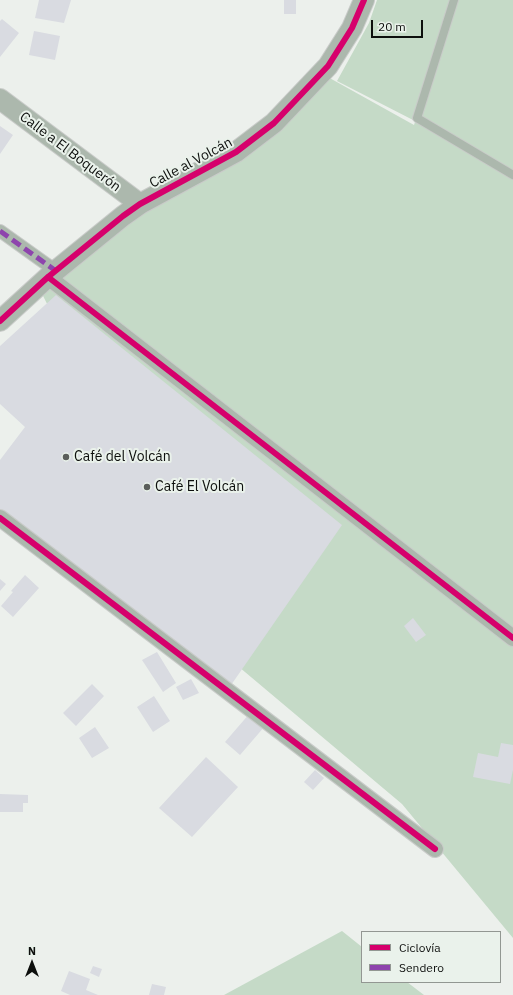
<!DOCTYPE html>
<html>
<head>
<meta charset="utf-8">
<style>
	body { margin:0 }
	#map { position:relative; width:513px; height:995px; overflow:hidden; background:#ecf0ec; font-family:"IBM Plex Sans",sans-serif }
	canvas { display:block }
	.legend { position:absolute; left:361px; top:931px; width:140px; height:52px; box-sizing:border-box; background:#eaf2eb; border:1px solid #929792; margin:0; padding:5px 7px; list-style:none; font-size:12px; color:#0d0f0d }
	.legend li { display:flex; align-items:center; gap:8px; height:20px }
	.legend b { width:20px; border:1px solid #929792 }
	.north { position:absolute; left:12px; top:943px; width:40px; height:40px; -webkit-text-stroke:3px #eaf2eb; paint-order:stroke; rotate:0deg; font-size:11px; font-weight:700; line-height:16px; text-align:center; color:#0d0f0d }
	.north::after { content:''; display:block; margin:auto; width:14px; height:18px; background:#0d0f0d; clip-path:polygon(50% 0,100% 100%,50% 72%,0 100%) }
	.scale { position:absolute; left:371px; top:20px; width:52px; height:18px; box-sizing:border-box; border:2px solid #0d0f0d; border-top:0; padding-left:5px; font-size:12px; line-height:14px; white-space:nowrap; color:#0d0f0d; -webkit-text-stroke:3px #eaf2eb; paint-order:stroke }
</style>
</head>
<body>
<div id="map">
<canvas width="513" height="995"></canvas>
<ul class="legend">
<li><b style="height:5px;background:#d6006c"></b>Ciclovía</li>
<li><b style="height:5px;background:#8e44ad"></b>Sendero</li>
</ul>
<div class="north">N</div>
<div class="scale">20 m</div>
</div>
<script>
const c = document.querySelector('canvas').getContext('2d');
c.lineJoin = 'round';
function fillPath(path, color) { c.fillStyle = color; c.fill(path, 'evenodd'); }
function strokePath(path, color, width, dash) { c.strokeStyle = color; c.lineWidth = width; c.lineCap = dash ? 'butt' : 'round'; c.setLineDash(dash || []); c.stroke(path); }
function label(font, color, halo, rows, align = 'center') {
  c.font = font + ' "IBM Plex Sans",sans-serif'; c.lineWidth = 4; c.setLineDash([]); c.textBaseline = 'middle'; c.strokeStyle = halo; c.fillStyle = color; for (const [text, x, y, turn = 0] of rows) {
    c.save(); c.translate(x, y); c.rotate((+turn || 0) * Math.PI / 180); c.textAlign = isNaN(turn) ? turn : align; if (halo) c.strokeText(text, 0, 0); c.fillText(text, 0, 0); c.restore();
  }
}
fillPath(new Path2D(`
	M377 0H452L413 120 337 81 369 23Z
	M456 0H513V938L402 804 176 614 108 424 38 286 123 216 236 152 326 76 414 125Z
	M342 931 362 947V982H407L424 995H224Z`), '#c5dac7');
fillPath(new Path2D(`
	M39 0H71L64 23 35 18Z
	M284 0H296V14H284Z
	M2 19 19 33 0 57V21Z
	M34 31 60 36 55 60 29 55Z
	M0 126 13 135 0 154Z
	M56 295 342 525 229 688 0 513V460L25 427 0 404V346Z
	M25 575 39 588 13 617 1 606 13 592 11 591Z
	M0 579 6 584 0 591Z
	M413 618 426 635 416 642 404 626Z
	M157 652 176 683 163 692 142 660Z
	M191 679 199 693 183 700 176 687Z
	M92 684 104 696 76 726 63 713Z
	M154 696 170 721 153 732 137 707Z
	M250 713 265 726 240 755 225 742Z
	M95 727 109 748 92 758 79 738Z
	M501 743 513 745V770L510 784 473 777 478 753 498 757Z
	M206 757 238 787 192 837 159 808Z
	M315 770 324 778 313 790 304 782Z
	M0 794 28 795V803H23V812H0Z
	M93 966 102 969 99 977 90 973Z
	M69 971 90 979 86 990 98 995H70L61 991Z
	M152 984 166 987 164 995H149Z`), '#d9dbe1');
const service = new Path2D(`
	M454 0 417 118 513 175`);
const pedestrian = new Path2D(`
	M0 231 56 271`);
const minor = new Path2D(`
	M48 277 513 638
	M0 518 435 849`);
const tertiary = new Path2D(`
	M0 99 140 204
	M0 321 48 277 123 216 140 204 236 152 274 123 328 66 352 28 364 0`);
strokePath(service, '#c9cbc9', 10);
strokePath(pedestrian, '#c9cbc9', 14);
strokePath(minor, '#c9cbc9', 18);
strokePath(tertiary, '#c9cbc9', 22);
strokePath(service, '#acb8ad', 8);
strokePath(pedestrian, '#acb8ad', 12);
strokePath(minor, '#acb8ad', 16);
strokePath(tertiary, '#acb8ad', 20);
strokePath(new Path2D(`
	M0 231 56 271`), '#8e44ad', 5, [10, 5]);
strokePath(new Path2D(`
	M48 277 513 638
	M0 321 48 277 123 216 140 204 236 152 274 123 328 66 352 28 364 0
	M0 518 435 849`), '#d6006c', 6);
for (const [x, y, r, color] of [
	[66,457,4,"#5b5e5b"],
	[147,487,4,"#5b5e5b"]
]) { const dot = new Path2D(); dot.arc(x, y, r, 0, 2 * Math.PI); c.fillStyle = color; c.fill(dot); strokePath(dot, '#eaf2eb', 1.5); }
label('14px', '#0d0f0d', '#eaf2eb', [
	["Calle a El Boquerón",70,152,37],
	["Calle al Volcán",191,163,-28]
]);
label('14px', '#0d0f0d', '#eaf2eb', [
	["Café del Volcán",74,457],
	["Café El Volcán",155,487]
], 'left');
</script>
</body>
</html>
